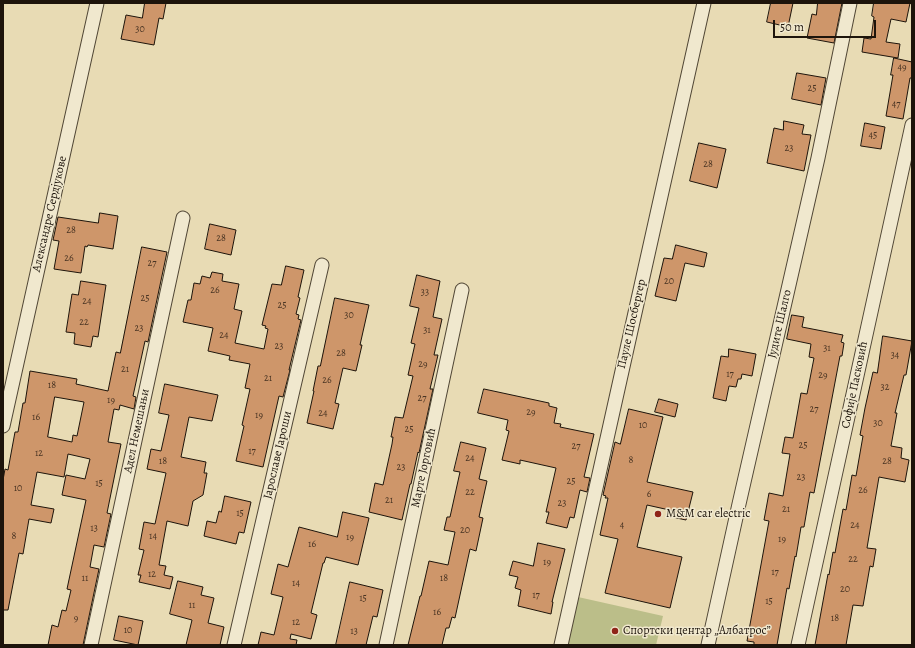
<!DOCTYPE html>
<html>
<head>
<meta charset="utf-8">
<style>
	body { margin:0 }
	#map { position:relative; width:915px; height:648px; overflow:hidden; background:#e8dbb4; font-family:Alegreya,serif }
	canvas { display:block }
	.frame { position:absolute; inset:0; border:4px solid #1d140b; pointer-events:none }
	.scale { position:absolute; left:773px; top:20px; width:103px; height:18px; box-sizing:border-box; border:2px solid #1d140b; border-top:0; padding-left:5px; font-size:12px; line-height:14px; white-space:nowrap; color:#1d140b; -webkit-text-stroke:3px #f0e8ce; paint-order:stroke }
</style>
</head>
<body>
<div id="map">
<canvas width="915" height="648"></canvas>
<div class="frame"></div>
<div class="scale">50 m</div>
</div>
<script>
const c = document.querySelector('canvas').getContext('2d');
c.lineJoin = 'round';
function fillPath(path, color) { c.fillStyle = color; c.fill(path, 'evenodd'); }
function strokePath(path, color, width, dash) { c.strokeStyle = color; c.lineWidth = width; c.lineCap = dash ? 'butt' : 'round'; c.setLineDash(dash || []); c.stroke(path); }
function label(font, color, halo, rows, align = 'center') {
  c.font = font + ' Alegreya,serif'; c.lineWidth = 3; c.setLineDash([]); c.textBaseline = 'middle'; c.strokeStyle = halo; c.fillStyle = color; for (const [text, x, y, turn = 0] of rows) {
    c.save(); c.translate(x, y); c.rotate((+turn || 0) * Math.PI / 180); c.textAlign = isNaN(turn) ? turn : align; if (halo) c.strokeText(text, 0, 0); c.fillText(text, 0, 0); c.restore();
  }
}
fillPath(new Path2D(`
	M578 597 663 616 656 645H568Z`), '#bbbe89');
const building = new Path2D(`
	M145 3H166L163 19 159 18 154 45 121 39 126 15 142 18Z
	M771 3H793L788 27 767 22Z
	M818 3H842L834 43 807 38 812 14 816 15Z
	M874 3H910L906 22 891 19 886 42 900 44 898 58 862 52 864 38 871 39 874 17 872 16Z
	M894 58 912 62V78H910L903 119 886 116 893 75H891Z
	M797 73 826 78 821 105 792 99Z
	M784 121 804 125 802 134 811 135 804 171 767 163 774 128 783 130Z
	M865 123 885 127 881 149 861 146Z
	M699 143 726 149 717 188 690 181Z
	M100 213 118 216 113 249 88 245 87 247 85 246 81 273 54 269 59 241 53 240 58 217 98 223Z
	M210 224 236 230 231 255 205 249Z
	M676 245 707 253 704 267 685 263 676 301 655 296 664 258 672 259Z
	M142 247 167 252 148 342 145 341 133 396 136 397 134 409 120 405 119 410 114 409 108 442 121 444 107 513 111 514 104 547 94 545 90 567 99 569 83 645H48L52 625 58 627 62 610 66 611 71 590 67 589 86 500 62 495 66 475 85 479 90 459 68 454 64 477 37 472 31 505 54 509 51 523 29 519 23 554 19 553 8 610H3V480L5 469 8 470 15 432H18L23 403H25L30 371 77 379 76 384 108 391 116 352 120 353ZM55 397 84 402 77 436 73 435 72 442 48 437Z
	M286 266 304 270 298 297 300 298 296 314 299 315 298 319 301 320 289 370H290L283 397 279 396 263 467 236 461 244 426 242 425 250 389 245 388 250 364 229 360 230 356 208 351 213 328 183 322 188 300H191L194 283 200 284 202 276 210 278 212 272 223 274 222 281 239 284 234 309 242 311 235 343 264 349 268 329 265 328 266 326 262 325 272 284 281 285Z
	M417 275 440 281 433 317 442 319 434 355H438L430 389H433L419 453 418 452 411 484H410L402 520 369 512 375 483 383 485 392 444 393 437H391L395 417 403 418 413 376 408 375 415 344 411 343 419 308 410 306Z
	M81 281 106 285 98 337 93 336 91 347 74 344 75 333 66 332 72 294 78 295Z
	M335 298 369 305 360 345H362L356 371 343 368 335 403 339 404 333 429 307 423 314 391H313L318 366H320Z
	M792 315 804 317 802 327 843 335 841 342 844 343 842 356H840L814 493 810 492 804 527H801L796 557 795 556 789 589 787 588 777 645H754V642L747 641 769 521 764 520 769 493 783 496 790 454 782 453 785 437 793 438 801 393 807 394 814 358 809 357 811 344 787 339Z
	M883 336 912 341 906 375H904L895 413H897L891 446 902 448 901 458 909 460 905 482 879 477 867 548 876 549 873 567 870 566 863 606 853 605 846 645H815L828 574 829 575 833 552 835 553 843 509 846 510 852 475 856 476 863 436 860 435 865 408 873 372 877 373Z
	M729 349 756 354 752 376 742 374 741 379H738L736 387 729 386 726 401 713 398 721 356 728 357Z
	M165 384 218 395 212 421 189 417 181 457 206 462 204 473H207L203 495 193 501 188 526 167 521 159 565 166 566 164 575 173 577 170 589 139 582 141 575H138L144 550 139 549 144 522 155 524 166 473 147 469 151 449 161 451 169 415 159 413Z
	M484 389 549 403V406L557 408 554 423 561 424 560 427 594 434 584 477 590 478 587 492 580 490 574 518 570 517 567 528 546 523 549 512H546L556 468 520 460V464L502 460 509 431 506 430 508 420 478 413Z
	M659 399 678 404 675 417 655 412Z
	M629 409 663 417 647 482 693 492 686 520 672 517 674 511 647 505 637 547 682 557 670 608 605 593 618 539 600 535 608 498H605L606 496 603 495 615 442 620 444Z
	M461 442 486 448 479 479 487 481 479 517 483 518 476 551 470 549 455 618 452 617 449 628H446L442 645H408L420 596H421L429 561 448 565 455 532 444 530 447 517H450L460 472 454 471Z
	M225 496 251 502 244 533 239 532 236 544 204 536 207 521 216 523 219 511 221 512Z
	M343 512 369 518 358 565 326 557 324 563H323L311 613 317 615 311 639 291 634 290 639 297 640 296 645H258L261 632 274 635 283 597 271 594 278 564 288 567 299 527 337 537Z
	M538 543 565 549 552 602H553L551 614 518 606 521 590 515 588 518 577 509 575 513 561 533 566Z
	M178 581 203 587 201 595 214 598 208 623 224 627 220 645H186L192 620 170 614Z
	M350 582 383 590 377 617 373 616 366 645H336Z
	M119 616 143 621 138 645 114 640Z`);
fillPath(building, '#ce966a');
strokePath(building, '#1d140b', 1);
const minor = new Path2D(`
	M3 426 97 3
	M91 645 183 218
	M234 645 322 265
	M386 645 462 290
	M561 645 704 3
	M708 645 739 504 818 158 850 3
	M798 645 912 125`);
strokePath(minor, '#504635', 15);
strokePath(minor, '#f0e8ce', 13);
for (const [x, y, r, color] of [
	[658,514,4,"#8f2418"],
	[615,631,4,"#8f2418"]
]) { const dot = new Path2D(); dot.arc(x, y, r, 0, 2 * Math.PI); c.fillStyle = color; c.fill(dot); strokePath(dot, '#f0e8ce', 1.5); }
label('10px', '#493423', null, [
	["30",140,30],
	["49",902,68],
	["25",812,89],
	["47",896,105],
	["45",873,136],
	["23",789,149],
	["28",708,165],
	["28",71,231],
	["28",221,239],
	["26",69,259],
	["27",152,264],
	["20",669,282],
	["26",215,291],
	["33",425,293],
	["25",145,299],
	["24",87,302],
	["25",282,306],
	["30",349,316],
	["22",84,323],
	["23",139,329],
	["31",427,331],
	["24",224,336],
	["23",279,347],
	["31",827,349],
	["28",341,354],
	["34",895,356],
	["29",423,365],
	["21",125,370],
	["17",730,375],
	["29",823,376],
	["21",268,379],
	["26",327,381],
	["18",52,386],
	["32",885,388],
	["27",422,399],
	["19",111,401],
	["27",814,410],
	["29",531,413],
	["24",323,414],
	["19",259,416],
	["16",36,418],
	["30",878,424],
	["10",643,426],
	["25",409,430],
	["25",803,446],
	["27",576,447],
	["17",252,452],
	["12",39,454],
	["24",470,459],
	["8",631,461],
	["18",163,462],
	["28",887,462],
	["23",401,468],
	["23",801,478],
	["25",571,482],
	["15",99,484],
	["10",18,489],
	["26",863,491],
	["22",470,493],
	["6",649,495],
	["21",389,501],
	["23",562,504],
	["21",786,510],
	["15",240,514],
	["4",622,526],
	["24",855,526],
	["13",94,529],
	["20",465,531],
	["8",14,537],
	["14",153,537],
	["19",350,538],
	["19",782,540],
	["16",312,545],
	["22",853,560],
	["19",547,563],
	["17",775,573],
	["12",152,575],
	["11",85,579],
	["18",444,579],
	["14",296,584],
	["20",845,590],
	["17",536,596],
	["15",363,599],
	["15",769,602],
	["11",192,606],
	["16",437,613],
	["9",76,619],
	["18",835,619],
	["12",296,623],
	["10",128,631],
	["13",354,632]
]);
label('12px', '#1d140b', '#f0e8ce', [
	["Александре Сердјукове",50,214,-77],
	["Пауле Шосбергер",632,324,-77],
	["Јудите Шалго",780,324,-77],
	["Софије Пасковић",855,385,-78],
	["Адел Немешањи",137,431,-78],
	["Јарославе Јароши",278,455,-77],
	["Марте Јорговић",424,468,-78]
]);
label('12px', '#1d140b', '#f0e8ce', [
	["M&M car electric",666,514],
	["Спортски центар „Албатрос”",623,631]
], 'left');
</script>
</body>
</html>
